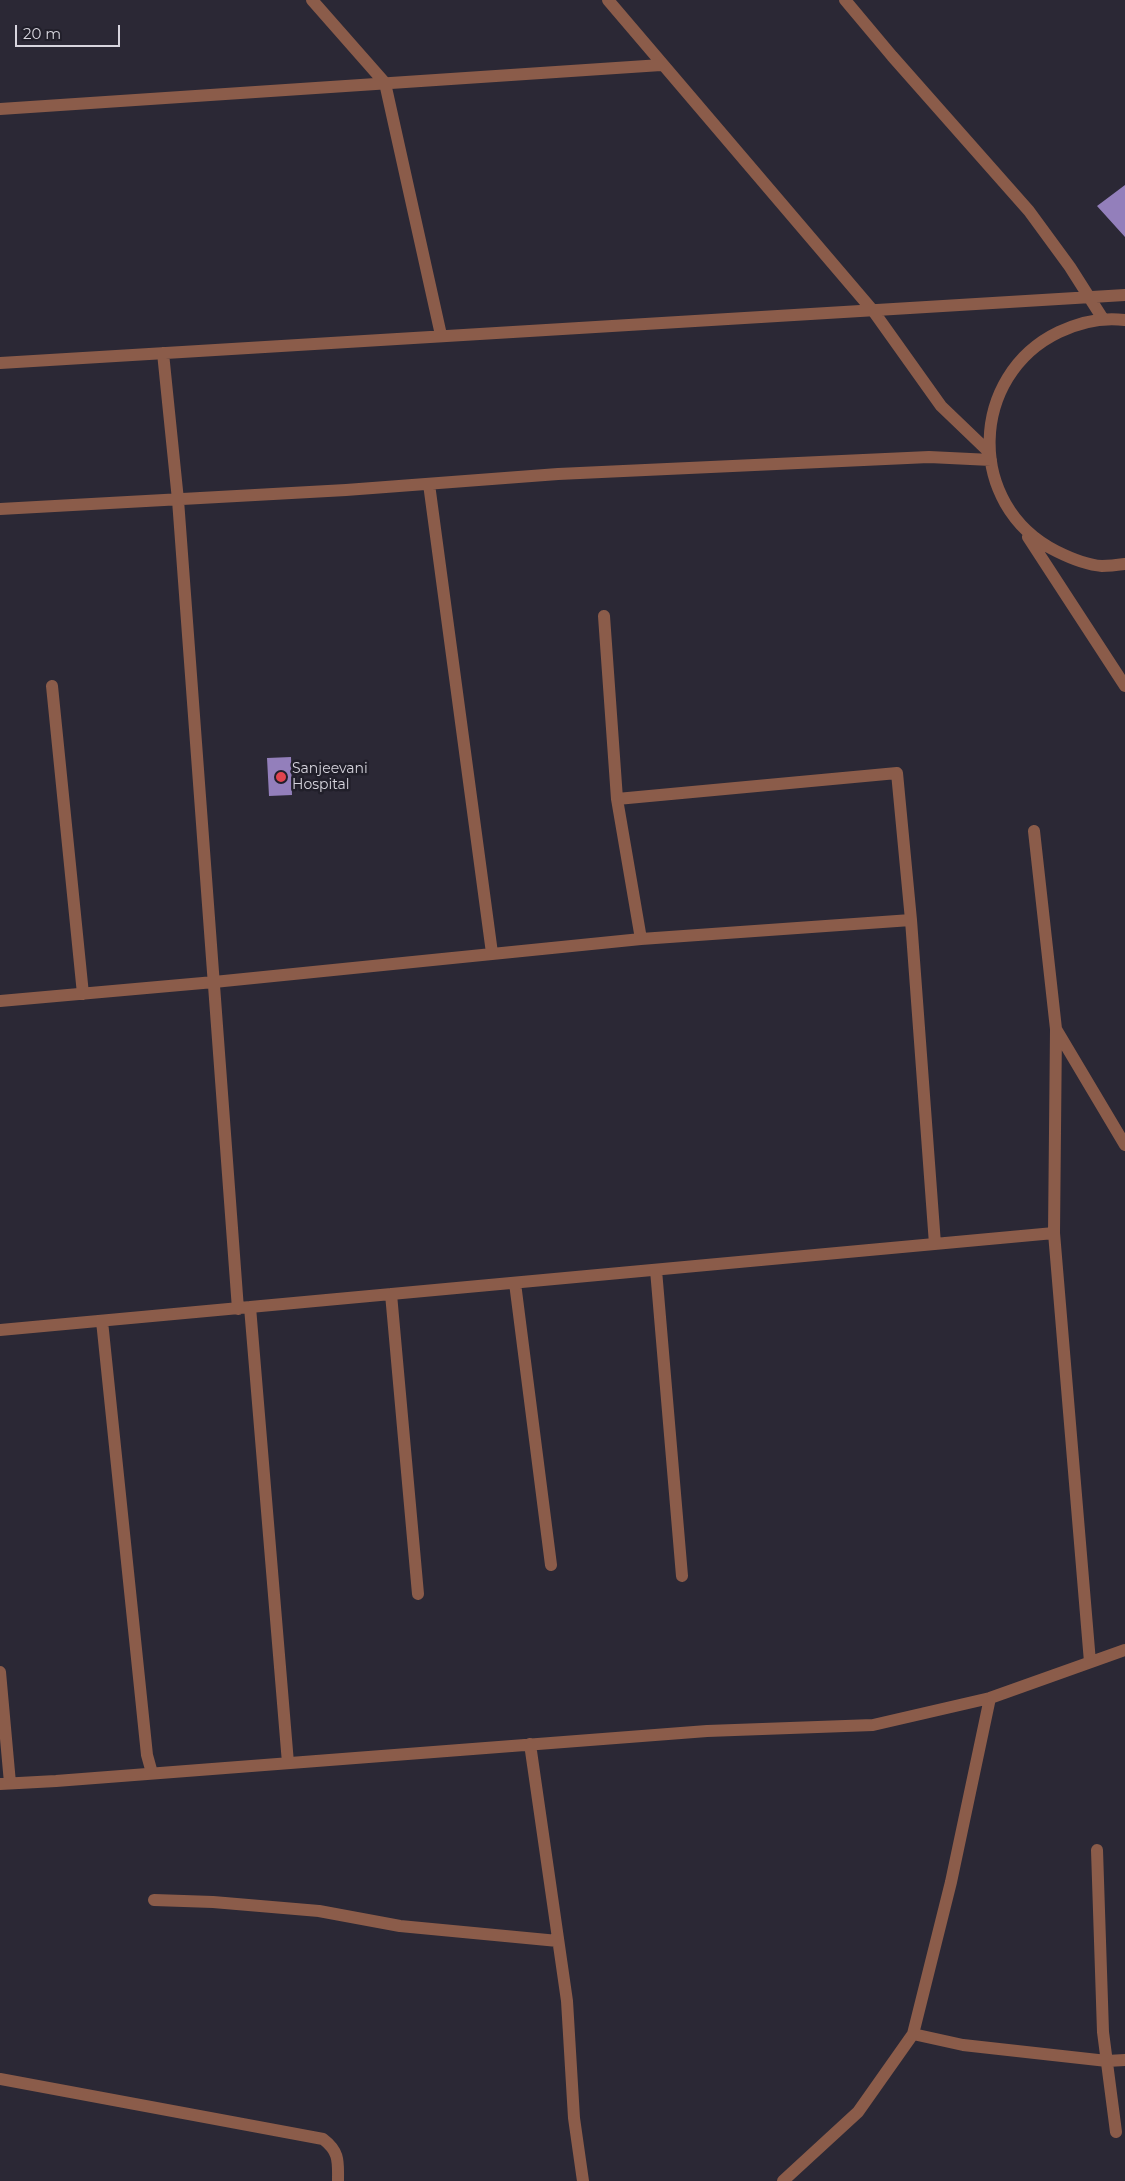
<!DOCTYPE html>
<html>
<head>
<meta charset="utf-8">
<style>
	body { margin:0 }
	#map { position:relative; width:1125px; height:2181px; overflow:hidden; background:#2b2835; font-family:Montserrat,sans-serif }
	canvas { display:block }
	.scale { position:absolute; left:15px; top:25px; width:105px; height:22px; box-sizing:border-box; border:2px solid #d7d5de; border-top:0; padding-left:6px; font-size:15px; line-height:18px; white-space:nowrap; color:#d7d5de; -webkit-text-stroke:4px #211f2a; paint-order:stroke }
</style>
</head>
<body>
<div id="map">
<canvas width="1125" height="2181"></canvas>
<div class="scale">20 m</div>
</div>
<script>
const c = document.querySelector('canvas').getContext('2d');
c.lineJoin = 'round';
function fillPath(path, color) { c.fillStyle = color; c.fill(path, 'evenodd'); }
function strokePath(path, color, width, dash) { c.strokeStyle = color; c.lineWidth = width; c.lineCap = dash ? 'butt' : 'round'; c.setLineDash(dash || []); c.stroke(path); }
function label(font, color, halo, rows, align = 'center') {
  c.font = font + ' Montserrat,sans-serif'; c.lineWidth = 5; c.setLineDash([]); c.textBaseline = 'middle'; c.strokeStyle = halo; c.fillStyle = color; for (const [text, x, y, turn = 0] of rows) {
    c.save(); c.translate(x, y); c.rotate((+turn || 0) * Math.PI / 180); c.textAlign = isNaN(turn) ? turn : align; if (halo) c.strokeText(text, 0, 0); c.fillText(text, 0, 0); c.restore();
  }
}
fillPath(new Path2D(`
	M1125 185V237L1097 206Z
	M291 757 292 795 269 796 267 758Z`), '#937fbb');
strokePath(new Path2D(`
	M312 0 385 83 441 335
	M608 0 874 312 941 406 990 453
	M845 0 892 56 1029 211 1070 267 1103 319
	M0 109 661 65
	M1125 320C1102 317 1080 322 1059 332 969 375 965 505 1056 551 1070 558 1086 565 1102 566 1110 566 1118 565 1125 564
	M163 353 178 500 238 1309
	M0 363 1125 295
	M429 484 492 953
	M0 509 346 490 558 474 929 457 991 460
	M1028 537 1125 686
	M604 616 617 799 641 939
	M52 686 83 994
	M1034 831 1056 1029 1054 1233 1090 1662
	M911 920 935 1244
	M0 1001 214 982 641 939 911 920 897 773 617 799
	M1056 1029 1125 1145
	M656 1270 682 1576
	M515 1283 551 1565
	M391 1294 418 1594
	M250 1307 288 1763
	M102 1321 147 1755 152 1773
	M0 1330 1054 1233
	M0 1672 10 1783
	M530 1744 567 2001 574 2118 583 2181
	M0 1784 56 1781 707 1731 873 1725 990 1698 1125 1650
	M1097 1850 1103 2032 1116 2132
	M154 1900 213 1902 319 1911 400 1926 558 1941
	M913 2034 963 2045 1107 2061 1125 2060
	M0 2079 323 2139C340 2152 338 2162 338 2181
	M783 2181 858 2112 913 2034 951 1882 990 1698`), '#8b5c4a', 12);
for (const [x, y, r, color] of [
	[281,777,6,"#e0444e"]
]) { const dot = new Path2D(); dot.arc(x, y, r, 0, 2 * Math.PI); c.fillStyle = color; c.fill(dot); strokePath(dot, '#211f2a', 2); }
label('14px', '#d7d5de', '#211f2a', [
	["Sanjeevani",292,769],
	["Hospital",292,785]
], 'left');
</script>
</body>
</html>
